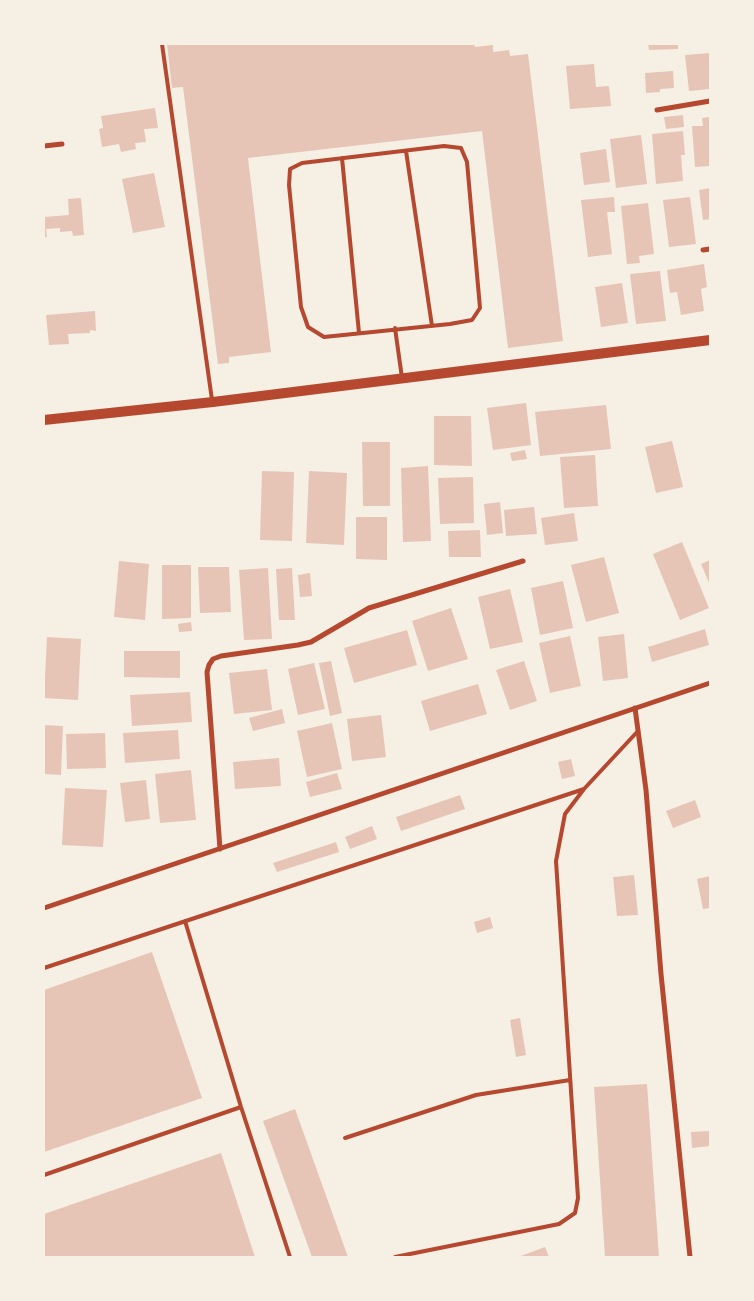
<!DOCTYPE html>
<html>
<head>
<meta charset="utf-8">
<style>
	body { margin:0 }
	#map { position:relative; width:754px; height:1301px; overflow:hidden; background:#f6efe4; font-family:Montserrat,sans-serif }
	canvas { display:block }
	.frame { position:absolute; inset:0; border:45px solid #f6efe4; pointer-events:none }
</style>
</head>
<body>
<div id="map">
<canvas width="754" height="1301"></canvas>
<div class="frame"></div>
</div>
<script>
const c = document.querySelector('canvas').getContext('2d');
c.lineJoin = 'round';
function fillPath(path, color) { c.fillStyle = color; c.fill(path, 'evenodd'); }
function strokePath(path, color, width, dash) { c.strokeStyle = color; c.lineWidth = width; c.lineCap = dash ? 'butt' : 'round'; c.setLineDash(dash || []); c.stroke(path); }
fillPath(new Path2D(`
	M167 44H474L475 47 493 45V52L509 50 510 56 528 54 563 341 508 348 482 131 248 158 271 352 229 357V363L218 364 183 87 172 88Z
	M648 44H678V49L649 50Z
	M710 53V89L689 91 685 55Z
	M594 64 596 87 609 86 611 106 570 109 566 66Z
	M673 71 674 88 660 89V92L646 93 645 73Z
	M155 108 158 128 144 129 146 142 135 143 136 149 121 152 119 144 102 147 99 129 103 128 101 116Z
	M683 115 684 127 666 129 664 117Z
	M710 117V166L695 167 692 126H703L702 118Z
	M683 131 685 155H681L683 181 656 184 652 134Z
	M641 135 647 184 616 188 610 139Z
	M606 149 610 182 584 185 580 153Z
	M154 173 165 227 133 233 122 179Z
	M710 188V219L703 220 699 190Z
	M614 197 615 212H607L612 254 588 257 581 200Z
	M690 197 696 244 669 247 663 200Z
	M81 198 84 235 73 236 72 231 60 232V228L46 229 47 237H44V217L69 215 68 199Z
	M648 203 654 254 639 256 640 263 627 264 621 206Z
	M704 264 707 287 701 289 704 311 681 315 677 292 670 293 667 270Z
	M660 271 666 321 636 324 630 274Z
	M622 283 628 323 601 327 595 287Z
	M95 311 96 331 90 330V333L68 334 69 344 49 345 46 315Z
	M526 403 531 445 493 450 487 408Z
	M606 405 611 449 540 456 535 412Z
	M434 416H471L472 466 434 465Z
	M672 441 683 487 656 493 645 447Z
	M362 442H390V506H363Z
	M525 450 527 459 512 461 510 453Z
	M595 455 598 506 564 508 560 457Z
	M428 466 431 541 403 542 401 468Z
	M262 471 294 472 292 541 260 540Z
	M309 471 347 473 344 545 306 543Z
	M473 477 474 523 440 524 438 478Z
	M500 502 503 533 487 535 484 504Z
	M534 507 537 534 506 536 504 510Z
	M574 513 578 541 545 545 541 518Z
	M356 517H387V560L356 559Z
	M480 530 481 557H449L448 531Z
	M682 542 709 608 680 620 653 554Z
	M604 557 619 613 586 622 571 565Z
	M710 560V585L701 564Z
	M119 561 149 564 145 620 114 617Z
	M162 565H191V618L162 619Z
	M198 567H229L231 612 200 613Z
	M268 568 272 639 244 640 239 570Z
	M292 568 295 620H279L276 569Z
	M310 573 312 596 300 597 298 575Z
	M563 581 573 628 540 635 531 588Z
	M510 589 523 642 490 649 478 597Z
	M451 608 468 659 428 671 412 621Z
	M191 622 192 631 179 632 178 624Z
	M705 629 709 645 652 662 648 647Z
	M407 630 417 665 354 683 344 648Z
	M624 634 628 678 603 681 598 637Z
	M570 636 581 686 550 693 539 643Z
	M47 637 81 639 78 700 44 698Z
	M124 651H180V678L124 677Z
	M331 661 342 713 330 716 319 663Z
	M524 661 537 701 510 710 496 670Z
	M314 663 325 709 298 715 288 669Z
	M267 669 272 710 234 714 229 673Z
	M478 684 487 714 430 731 421 701Z
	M190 692 192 722 132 726 130 695Z
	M282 709 285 723 253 731 249 718Z
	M381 715 386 757 352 761 347 719Z
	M332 723 342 769 307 777 297 731Z
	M44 725 63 726 61 775 44 774Z
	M178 730 180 759 125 763 123 733Z
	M105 733 106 768 67 769 66 734Z
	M279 758 281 786 235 789 233 762Z
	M571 759 575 776 562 779 558 762Z
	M191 770 196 820 160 823 155 774Z
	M337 773 342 789 310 797 306 782Z
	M146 780 150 819 125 822 120 783Z
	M65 788 107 790 103 847 62 845Z
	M460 795 465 809 401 831 396 817Z
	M695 800 701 817 673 828 666 811Z
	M372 826 377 839 350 849 345 837Z
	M336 842 339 852 277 872 273 863Z
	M634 875 638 915 617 916 613 877Z
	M710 876V908L703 909 697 879Z
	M490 917 493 928 477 933 474 922Z
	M152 952 202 1098 44 1152V990Z
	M520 1018 526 1055 516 1057 510 1020Z
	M647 1084 659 1257H605L594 1087Z
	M295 1109 348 1257H312L263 1121Z
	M710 1131V1146L692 1148 691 1132Z
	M221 1153 255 1257H44V1214Z
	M545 1247 549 1257H518Z`), '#e6c5b7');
strokePath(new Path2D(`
	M162 44 212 400
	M444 146 461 148 467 162 480 308 472 320 450 324 324 337 308 327 301 307 289 185 290 169 302 163Z
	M406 151 432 326
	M342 158 359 333
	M395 328 402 378
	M185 921 241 1107 290 1257
	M44 968 584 789
	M345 1138 476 1095 570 1080
	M44 1175 241 1107
	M395 1257 559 1224 575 1213 578 1198 556 861 565 814 584 789 638 731`), '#b5482f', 4);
strokePath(new Path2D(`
	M657 110 710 101
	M44 146 62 144
	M703 250 710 249
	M635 708 646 790 661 974 690 1257
	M220 849 207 672 209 665 213 659 221 656 298 645 311 642 369 608 523 561
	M44 908 710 683`), '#b5482f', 5);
strokePath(new Path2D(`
	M44 420 213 402 710 340`), '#b5482f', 10);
</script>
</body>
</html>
